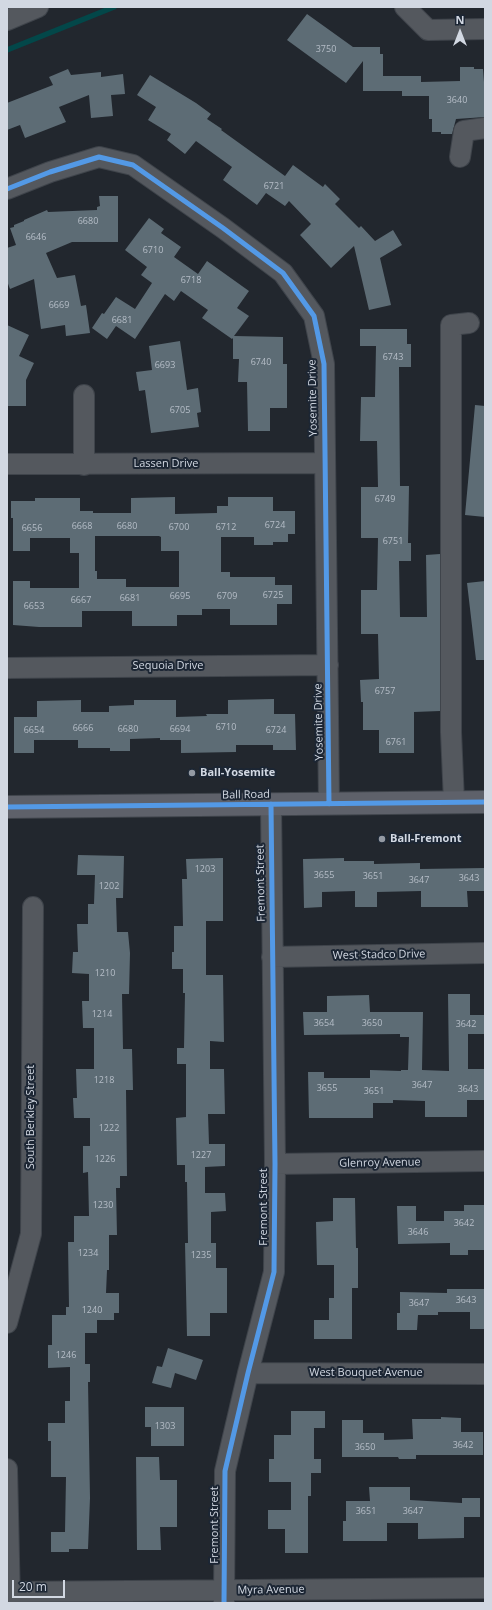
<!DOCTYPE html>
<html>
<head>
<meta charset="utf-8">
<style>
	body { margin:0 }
	#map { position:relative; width:492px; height:1610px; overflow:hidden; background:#22272e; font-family:"Open Sans",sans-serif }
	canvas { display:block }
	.frame { position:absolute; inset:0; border:8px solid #d2d8e2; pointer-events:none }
	.north { position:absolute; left:440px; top:12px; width:40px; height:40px; -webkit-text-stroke:3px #1c2634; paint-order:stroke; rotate:0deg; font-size:11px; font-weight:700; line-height:16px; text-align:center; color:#d2d8e2 }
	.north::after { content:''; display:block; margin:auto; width:14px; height:18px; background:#d2d8e2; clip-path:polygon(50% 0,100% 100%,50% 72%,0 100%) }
	.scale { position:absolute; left:12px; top:1580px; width:53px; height:18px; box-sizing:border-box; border:2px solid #d2d8e2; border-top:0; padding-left:5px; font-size:12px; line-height:14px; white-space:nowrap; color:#d2d8e2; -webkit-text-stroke:3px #1c2634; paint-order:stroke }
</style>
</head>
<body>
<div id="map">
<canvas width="492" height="1610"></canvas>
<div class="frame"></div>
<div class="north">N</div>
<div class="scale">20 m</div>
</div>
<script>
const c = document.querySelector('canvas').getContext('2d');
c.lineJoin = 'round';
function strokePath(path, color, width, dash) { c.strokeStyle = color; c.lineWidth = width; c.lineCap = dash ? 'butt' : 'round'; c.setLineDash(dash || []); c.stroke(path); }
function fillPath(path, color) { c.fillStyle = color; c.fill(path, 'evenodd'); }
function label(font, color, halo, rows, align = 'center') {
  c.font = font + ' "Open Sans",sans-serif'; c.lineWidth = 4; c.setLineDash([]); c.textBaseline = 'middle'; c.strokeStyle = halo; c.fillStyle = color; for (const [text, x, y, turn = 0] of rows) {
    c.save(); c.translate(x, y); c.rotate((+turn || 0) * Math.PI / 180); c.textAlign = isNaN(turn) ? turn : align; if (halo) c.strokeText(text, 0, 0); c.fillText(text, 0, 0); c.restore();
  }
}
strokePath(new Path2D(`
	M7 50 114 7`), '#034749', 5.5);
fillPath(new Path2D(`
	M307 14 353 47H380V54H383V76H421V82L460 81V67H474V69H483L484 82H485V117L456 119 452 134H441V132H432V119H429V96H402V91H363V61L346 83 287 40Z
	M68 69 71 75 101 72V77L123 74 125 94 111 95 113 116 91 118 89 95 59 107 66 122 25 138 20 125 7 130V103L53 85 49 77Z
	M150 75 196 103 211 114 207 119 222 129 221 130 285 176 293 165 323 187 325 184 340 199 335 204 359 228 361 226 375 241 393 230 402 245 380 258 391 305 369 310 354 246 331 268 300 235 311 224 289 201 285 206 266 193 257 205 223 180 232 167 196 141 185 154 167 140 171 134 148 120 156 107 137 95Z
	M99 196H118V242H72L46 253 57 278 75 275 81 306 86 305 90 333 66 336 65 325 41 329 34 279 10 289 7 281V248L16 245 10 228 14 227V225L24 221V220L47 210 48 212 97 210V207L100 206Z
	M149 218 164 229 161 233 181 247 174 257 198 274 207 261 249 291 237 308 249 316 234 336 283 337V364H287V408H270V431H248L247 382H238L239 359H233V338L232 339 202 318 208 310 181 291 174 301 165 294 135 339 116 326 107 339 92 328 102 313 104 314 116 297 135 309 152 283 141 275 147 267 125 250Z
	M7 325 29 335 19 356 34 363 26 380V406H7Z
	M360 329H407V344H411V367H399L400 486H409L408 543H411V561H399L400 617H427L426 555 440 554V711L414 712V753H379V730H363V702H361L360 680 379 679 378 634H361V590H377L378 538H361V487H378L377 441H360L361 397H375L376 346H360Z
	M180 341 187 390 198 388 201 412 197 413 199 427 151 433 145 390 139 391 136 372 152 370 149 346Z
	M475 405 485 406V517L465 515Z
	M175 497V514L217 513V506H228V497H273V511H295V534H288V542H273V545H254V537H221V572H230V577H275V585H292V604H277V625H230V609H202V615H177V626H132V611H82V627H39L13 625V581H30V588H79V553H70V538H30V551H13V518H11V501H35V498H80V511H93V513H131V498ZM95 536H159L161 537V551H179V587H126V579H97V571H95Z
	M485 581V660H476L467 583Z
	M274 699V714H295L296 750H273V745H236V752L181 753V740H160V738L130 739V751H110V748H78V740H34V753H14V717H37V701L81 700V712H109V706L134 705V700H176V717L207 716 206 714H228V700Z
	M78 855 124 856 123 898H116L117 932H128L130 953 129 994H122L123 1049H132L133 1090H126L127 1176H120V1188H116L117 1235H109V1270H107L106 1293H119V1313H114V1320H97V1333H85V1364H90V1382H88L90 1498 88 1549H69V1552H51V1532H65L66 1477H51V1441H48V1423H65V1401H70V1367L48 1368V1345H52V1315H66V1307H69L68 1242H74V1216H89L88 1172 83 1173V1146H90V1118H74L73 1098H77L76 1069H94V1028H83L82 1001H89V974L72 973 73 952H78L77 924H88V904H94L95 875H77Z
	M223 858V921H206V975H223L224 1042 210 1041V1069H224L225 1114H208L209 1144H225V1166L205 1167V1193H225L226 1211 211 1212V1243H216V1268H227V1313H210V1336H187L185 1243H188L187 1182H185V1165H177L176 1118 186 1117V1064H177V1048H184L185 993H183V969H172V952H174V926H183L182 879H187L186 859Z
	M344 858V861H374V864L420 863V869L485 868V891H467L468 907H421V891L377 892V907H355V891L322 892V907L304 908 303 859Z
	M448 994H470V1015H485V1034H468V1069H485V1100H467V1117H425V1101L393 1100V1103H373V1118H309L308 1072H324V1078H370V1070L401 1071V1070H408L409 1037H400V1034L304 1035 303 1012H327V996L369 995 370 1012H423L422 1070 449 1071Z
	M333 1198H355L356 1248H358V1288H352V1339H314V1320H329V1298H334V1265H317L316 1222 333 1221Z
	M464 1205H485V1250H468V1255H450V1243L398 1244 397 1206H416V1221H444V1211H464Z
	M447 1289H485V1329H470V1312H438V1315H418L417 1330H397V1313H400V1292L447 1293Z
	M168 1348 203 1360 196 1380 175 1373 171 1388 152 1383 157 1366 162 1367Z
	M145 1407H184V1446H151V1427H145Z
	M291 1411H325V1428H314V1459H321V1473H311V1496H308V1553H285V1529H268V1510H291V1482H269V1459H274V1435H291Z
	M441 1417 461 1418V1432H483V1455H416V1459H399L398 1457H342V1420H363V1433H384V1440L413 1439 412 1419H441Z
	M136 1457H159L160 1480H177V1527H160L161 1550H137Z
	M369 1487H410V1500L462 1503V1498H480V1517H464V1538L418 1539V1523H387V1541H343V1521H346V1501H370Z`), '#5d6c75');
const minor = new Path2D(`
	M405 7 428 30 485 29
	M7 20 38 7
	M460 157 464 131 485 128
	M7 189 50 172 99 157 133 165 223 228 283 273 314 316 324 364 329 804
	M84 395V465
	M7 464 324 463
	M7 668 328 665
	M454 802 451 732V325L469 323
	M272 957 485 953
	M275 1164 485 1161
	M7 1323 31 1234 33 907
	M248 1373 485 1374
	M7 1469 10 1603
	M10 1592 485 1588
	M224 1603 225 1471 248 1373 274 1272 275 1164 271 804`);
const major = new Path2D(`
	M7 807 485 802`);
strokePath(minor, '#3f444b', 22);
strokePath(major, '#3f444b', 24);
strokePath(minor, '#54585e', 20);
strokePath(major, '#5e616a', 22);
strokePath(new Path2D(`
	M7 189 50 172 99 157 133 165 223 228 283 273 314 316 324 364 329 804
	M7 807 485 802
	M224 1603 225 1471 248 1373 274 1272 275 1164 271 804`), '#5399e6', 5);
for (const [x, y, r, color] of [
	[192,773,4,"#949aa3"],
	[382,839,4,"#949aa3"]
]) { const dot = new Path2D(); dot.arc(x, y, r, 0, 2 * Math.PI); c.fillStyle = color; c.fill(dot); strokePath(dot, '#1c2634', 1.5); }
label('9px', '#b5bdc7', null, [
	["3750",326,49],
	["3640",457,100],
	["6721",274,186],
	["6680",88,221],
	["6646",36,237],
	["6710",153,250],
	["6718",191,280],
	["6669",59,305],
	["6681",122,320],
	["6743",393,357],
	["6740",261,362],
	["6693",165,365],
	["6705",180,410],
	["6749",385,499],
	["6724",275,525],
	["6668",82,526],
	["6680",127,526],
	["6700",179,527],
	["6712",226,527],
	["6656",32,528],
	["6751",393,541],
	["6725",273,595],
	["6695",180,596],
	["6709",227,596],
	["6681",130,598],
	["6667",81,600],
	["6653",34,606],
	["6757",385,691],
	["6710",226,727],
	["6666",83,728],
	["6680",128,729],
	["6694",180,729],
	["6654",34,730],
	["6724",276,730],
	["6761",396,742],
	["1203",205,869],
	["3655",324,875],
	["3651",373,876],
	["3643",469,878],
	["3647",419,880],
	["1202",109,886],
	["1210",105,973],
	["1214",102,1014],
	["3654",324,1023],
	["3650",372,1023],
	["3642",466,1024],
	["1218",104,1080],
	["3647",422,1085],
	["3655",327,1088],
	["3643",468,1089],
	["3651",374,1091],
	["1222",109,1128],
	["1227",201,1155],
	["1226",105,1159],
	["1230",103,1205],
	["3642",464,1223],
	["3646",418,1232],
	["1234",88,1253],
	["1235",201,1255],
	["3643",466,1300],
	["3647",419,1303],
	["1240",92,1310],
	["1246",66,1355],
	["1303",165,1426],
	["3642",463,1445],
	["3650",365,1447],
	["3651",366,1511],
	["3647",413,1511]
]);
label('11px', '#d2d8e2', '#1c2634', [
	["Yosemite Drive",313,398,-91],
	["Lassen Drive",166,464],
	["Sequoia Drive",168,666],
	["Yosemite Drive",319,722,-91],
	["Ball Road",246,795,-1],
	["Fremont Street",261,883,-91],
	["West Stadco Drive",379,955,-1],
	["South Berkley Street",31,1117,-90],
	["Glenroy Avenue",380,1163,-1],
	["Fremont Street",264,1207,-90],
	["West Bouquet Avenue",366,1373],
	["Fremont Street",215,1525,-90],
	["Myra Avenue",271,1590,-1]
]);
label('bold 11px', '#d2d8e2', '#1c2634', [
	["Ball-Yosemite",200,773],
	["Ball-Fremont",390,839]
], 'left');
</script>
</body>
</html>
